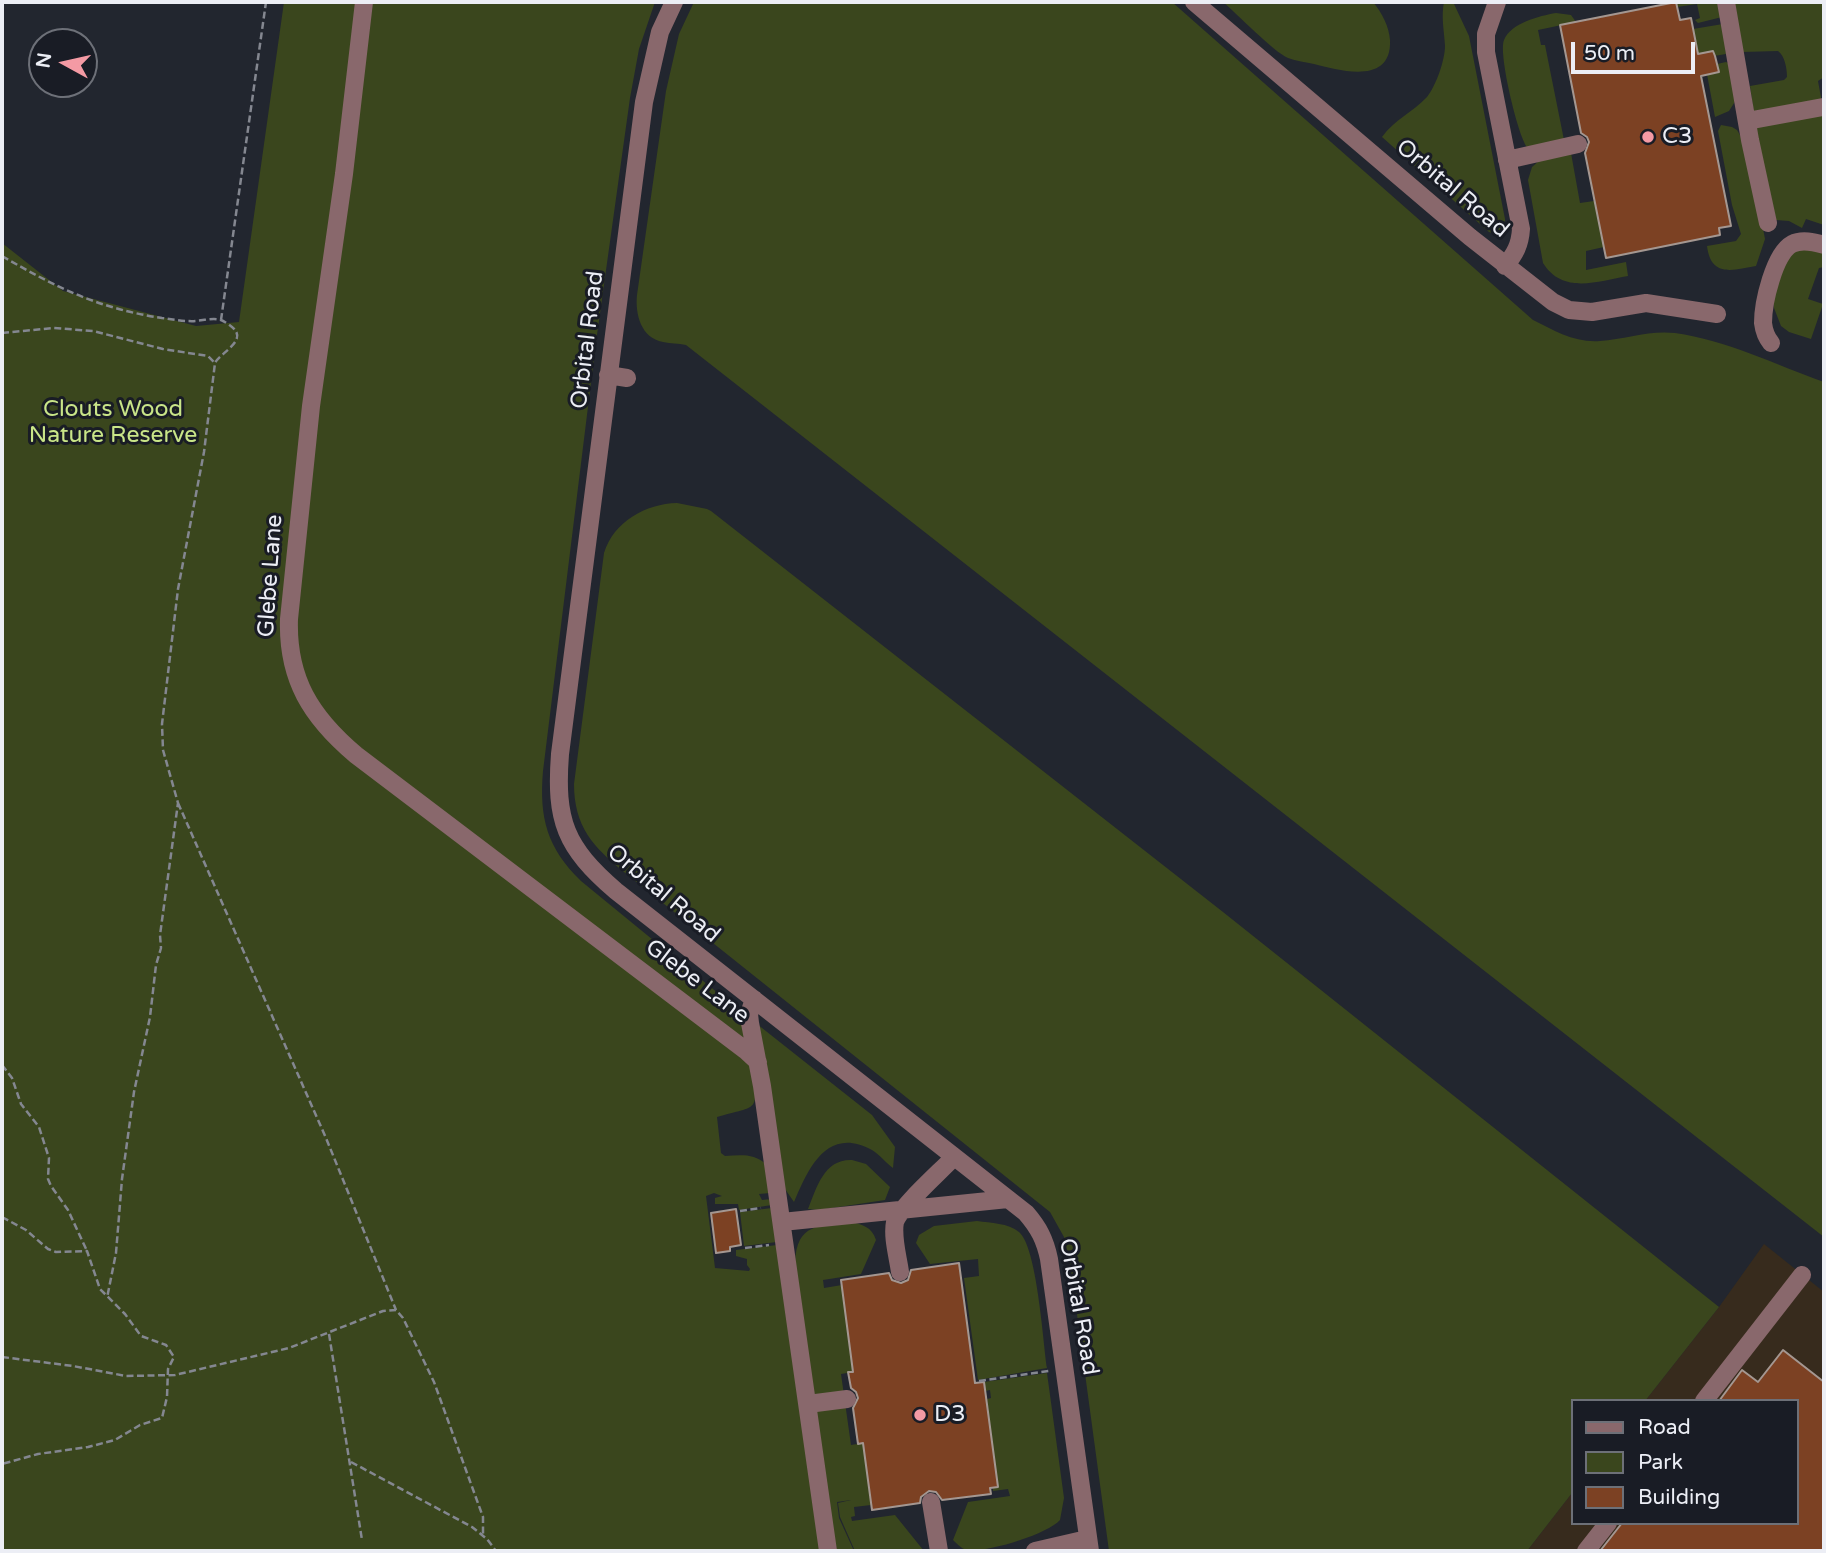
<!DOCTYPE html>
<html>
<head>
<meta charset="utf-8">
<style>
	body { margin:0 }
	#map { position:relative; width:1826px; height:1553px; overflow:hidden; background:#22262f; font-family:"Varela Round",sans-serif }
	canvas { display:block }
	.frame { position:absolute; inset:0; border:4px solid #eceef5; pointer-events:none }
	.legend { position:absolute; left:1571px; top:1399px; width:228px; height:126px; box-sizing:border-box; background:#191c25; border:2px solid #6d7078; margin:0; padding:9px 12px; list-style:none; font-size:21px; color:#eceef5 }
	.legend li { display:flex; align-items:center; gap:14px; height:35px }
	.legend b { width:35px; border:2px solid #6d7078 }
	.north { position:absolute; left:28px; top:28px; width:70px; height:70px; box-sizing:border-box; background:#191c25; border:2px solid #6d7078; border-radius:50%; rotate:278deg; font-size:19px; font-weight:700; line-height:28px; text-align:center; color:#eceef5 }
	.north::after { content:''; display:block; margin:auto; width:24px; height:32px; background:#f49aa4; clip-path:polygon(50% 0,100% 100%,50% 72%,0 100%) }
	.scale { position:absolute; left:1571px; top:42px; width:124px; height:32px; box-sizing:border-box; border:4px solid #eceef5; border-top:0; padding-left:9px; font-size:21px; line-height:24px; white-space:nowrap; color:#eceef5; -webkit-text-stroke:5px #191c25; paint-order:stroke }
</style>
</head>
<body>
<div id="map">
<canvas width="1826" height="1553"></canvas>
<div class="frame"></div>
<ul class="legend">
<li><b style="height:9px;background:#89686c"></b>Road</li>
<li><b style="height:19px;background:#3a461d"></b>Park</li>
<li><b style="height:19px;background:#7c4123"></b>Building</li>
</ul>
<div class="north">N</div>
<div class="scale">50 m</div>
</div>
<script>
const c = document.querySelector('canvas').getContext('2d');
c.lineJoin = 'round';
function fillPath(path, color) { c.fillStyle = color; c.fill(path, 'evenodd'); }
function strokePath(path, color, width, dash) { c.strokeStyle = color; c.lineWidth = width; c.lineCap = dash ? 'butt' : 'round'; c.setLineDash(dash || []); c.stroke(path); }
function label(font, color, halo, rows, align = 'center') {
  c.font = font + ' "Varela Round",sans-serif'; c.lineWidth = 6; c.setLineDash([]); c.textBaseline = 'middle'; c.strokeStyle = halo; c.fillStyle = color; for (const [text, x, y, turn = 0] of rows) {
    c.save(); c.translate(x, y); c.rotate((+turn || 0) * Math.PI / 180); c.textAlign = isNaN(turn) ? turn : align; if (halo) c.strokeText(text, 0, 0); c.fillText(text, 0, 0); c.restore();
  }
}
fillPath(new Path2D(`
	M1764 1244 1824 1292V1551H1527L1572 1493V1523H1796V1401H1645L1719 1307Z`), '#372b1d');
fillPath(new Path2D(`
	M284 2H359L285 603 302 703 751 1066C759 1113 759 1105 717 1117L721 1153 725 1156C740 1155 754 1153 766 1164L770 1193 759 1194 762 1200 771 1199 772 1205 739 1210 738 1204H715V1198L722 1196 714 1193 706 1196 715 1268 749 1271 750 1269 747 1265V1259L736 1256V1250L777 1245 823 1551H2V243L63 291 196 326 239 322Z
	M367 2H655L639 49 630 98 596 342 543 771C539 818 547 848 581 881L741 1012 748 1044 360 753 309 697 292 634Z
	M694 2H1172L1533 320C1555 331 1575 343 1600 341 1625 339 1650 330 1675 333 1726 340 1776 365 1824 382V1237L686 345C678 343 671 344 663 342 641 338 635 314 637 295L666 91 679 34Z
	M1223 2H1373C1382 13 1389 26 1390 40 1392 85 1341 71 1314 64 1306 62 1296 61 1288 58 1274 52 1237 14 1223 2Z
	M1444 2H1451L1454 4 1469 36 1505 219V227L1495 234 1489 232 1382 137C1394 120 1413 112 1427 97 1436 86 1445 60 1445 46 1444 30 1441 17 1444 2Z
	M1662 2H1719L1722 17 1698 23 1695 20 1700 18 1697 4 1677 7 1676 2 1662 5Z
	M1731 2H1824V77L1818 81 1822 103 1754 114 1750 86 1784 80 1787 77C1787 69 1785 56 1778 51L1742 52Z
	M1556 13 1571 15 1576 22 1538 30 1541 45H1545L1564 140 1527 147C1518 136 1498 53 1504 40 1511 23 1539 16 1556 13Z
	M1723 24 1726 54 1714 56 1698 54 1693 29Z
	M1726 62 1728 63 1736 100 1729 111 1715 117 1706 69H1710L1711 74 1718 73 1717 64Z
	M1824 113V225L1806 219 1802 228 1789 221 1776 220 1755 125Z
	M1721 125 1732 127 1737 130 1747 147 1765 239 1756 266C1733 270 1711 278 1707 246L1736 241 1741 234 1732 205 1718 131Z
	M1571 153 1580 203 1594 201 1604 247 1586 251V270L1626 262 1628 276C1598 281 1563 295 1543 263L1528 180 1532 167 1540 160Z
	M1800 248 1824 249V267L1819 268 1808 299 1823 304 1811 339 1789 332 1781 326 1774 308 1773 298 1786 259Z
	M677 503 707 509 711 511 1223 912 1719 1307 1645 1401H1572V1493L1527 1551H1109L1071 1270 1064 1237 1050 1212 624 872C593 847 574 826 574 784L604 553C614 521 646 504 677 503Z
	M757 1024 872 1115 895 1147 893 1168C886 1163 880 1155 872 1150 827 1125 808 1169 794 1202L785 1189Z
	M852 1160 866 1164 890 1187 885 1200 819 1210 808 1209C817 1187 824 1159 852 1160Z
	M772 1208 777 1242 744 1246 740 1212Z
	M977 1221C991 1223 1008 1223 1019 1232 1037 1247 1043 1341 1047 1368L978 1380 964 1278 979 1276 978 1259 930 1264 916 1243 919 1235 934 1226Z
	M850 1222C862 1224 872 1227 876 1240L861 1274 823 1280 824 1288 842 1285 853 1372 841 1374 851 1445 863 1443 871 1505 854 1507 855 1516 851 1517 852 1521 895 1515 924 1551H855L840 1517 838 1503 851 1500 837 1502 839 1518 854 1551H835L795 1262C797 1223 819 1226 850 1222Z
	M1047 1373 1064 1498 1060 1520C1046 1535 986 1553 966 1550 961 1548 957 1544 953 1540L968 1502 1010 1496 1008 1489 993 1491V1488L998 1486 987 1399 991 1398 990 1390 985 1391 984 1382Z`), '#3a461d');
const building = new Path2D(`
	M1676 2 1680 20 1691 18 1698 54 1713 51 1715 56 1719 72 1701 76 1731 226 1719 228 1720 235 1606 258 1585 153 1589 142 1587 137 1581 133 1560 25Z
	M736 1209 741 1245 730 1247V1251L716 1253 711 1213Z
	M959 1263 975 1383 984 1382 998 1487 990 1488 991 1494 942 1500 936 1492 929 1491 921 1497 920 1503 872 1510 863 1443 858 1444 853 1408 858 1398 856 1392 851 1388 848 1372H853L841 1280 889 1273 892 1280 901 1283 908 1280 911 1270Z
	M1783 1350 1824 1382V1551H1600L1622 1523H1796V1401H1719L1742 1370 1758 1382Z`);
fillPath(building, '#7c4123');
strokePath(building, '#a49791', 2);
strokePath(new Path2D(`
	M2 256C55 287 100 309 162 318 171 319 180 321 189 321 198 322 212 317 221 320 224 321 233 327 235 330 245 342 219 354 215 363L204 452 178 589 162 724 163 750 178 803 160 935 161 948 156 965 150 1017 134 1092 122 1179 116 1253 107 1298
	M221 320 266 2
	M2 333 54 328 93 331 163 349 208 356 215 363
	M178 803 326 1138 396 1310
	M2 1065 12 1078 21 1104 39 1127 49 1158 48 1179 51 1186 68 1210 87 1251
	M740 1211 761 1208
	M2 1217 26 1230 48 1249 56 1252 87 1251 100 1289 125 1314 141 1336 166 1345 174 1357 168 1369 167 1397 162 1418 140 1425 115 1440 88 1447 38 1454 2 1464
	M745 1248 769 1245
	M329 1334 362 1540
	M2 1357 73 1366 126 1376 175 1375 289 1348 383 1311 396 1310 403 1318 434 1382 483 1517V1536
	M979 1381 1049 1371
	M351 1462 472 1527 487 1539 496 1551`), '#848790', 2.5, [7, 3.5]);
strokePath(new Path2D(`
	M364 2 344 174 311 406 289 619C287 679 311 717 356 755L745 1050 758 1062
	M674 2 660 32 644 102 560 754C555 821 565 847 616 891L1026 1213C1039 1228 1045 1240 1049 1259L1090 1551
	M1194 2 1470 237 1553 302 1569 310 1592 312 1646 303 1717 314
	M1497 2 1486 34V52L1521 229C1520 245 1515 254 1505 266
	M1726 2 1750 140 1768 223
	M1747 121 1823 107
	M1507 160 1578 144
	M1771 343C1766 337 1764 331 1763 323 1763 303 1774 254 1792 244 1802 239 1814 242 1824 245
	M608 375 627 378
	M754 999 749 1014 750 1023 762 1086 828 1551
	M782 1222 1008 1199
	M900 1272C898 1257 892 1237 895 1222 900 1207 941 1171 954 1157
	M1704 1401 1802 1275
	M808 1404 847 1399
	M931 1502 939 1551
	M1035 1551 1087 1539
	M1586 1551 1608 1523`), '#89686c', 18);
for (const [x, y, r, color] of [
	[1648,137,7,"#f49aa4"],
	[920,1415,7,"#f49aa4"]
]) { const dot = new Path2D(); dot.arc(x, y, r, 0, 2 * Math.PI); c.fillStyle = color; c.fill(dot); strokePath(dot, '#191c25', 2.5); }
label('23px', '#eceef5', '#191c25', [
	["C3",1662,137],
	["D3",934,1415]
], 'left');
label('23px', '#eceef5', '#191c25', [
	["Orbital Road",1452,189,40],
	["Orbital Road",588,340,-83],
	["Glebe Lane",271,576,-86],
	["Orbital Road",663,894,40],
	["Glebe Lane",697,982,37],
	["Orbital Road",1078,1307,80]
]);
label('23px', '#c9e588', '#191c25', [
	["Clouts Wood",113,410],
	["Nature Reserve",113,436]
]);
</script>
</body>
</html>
